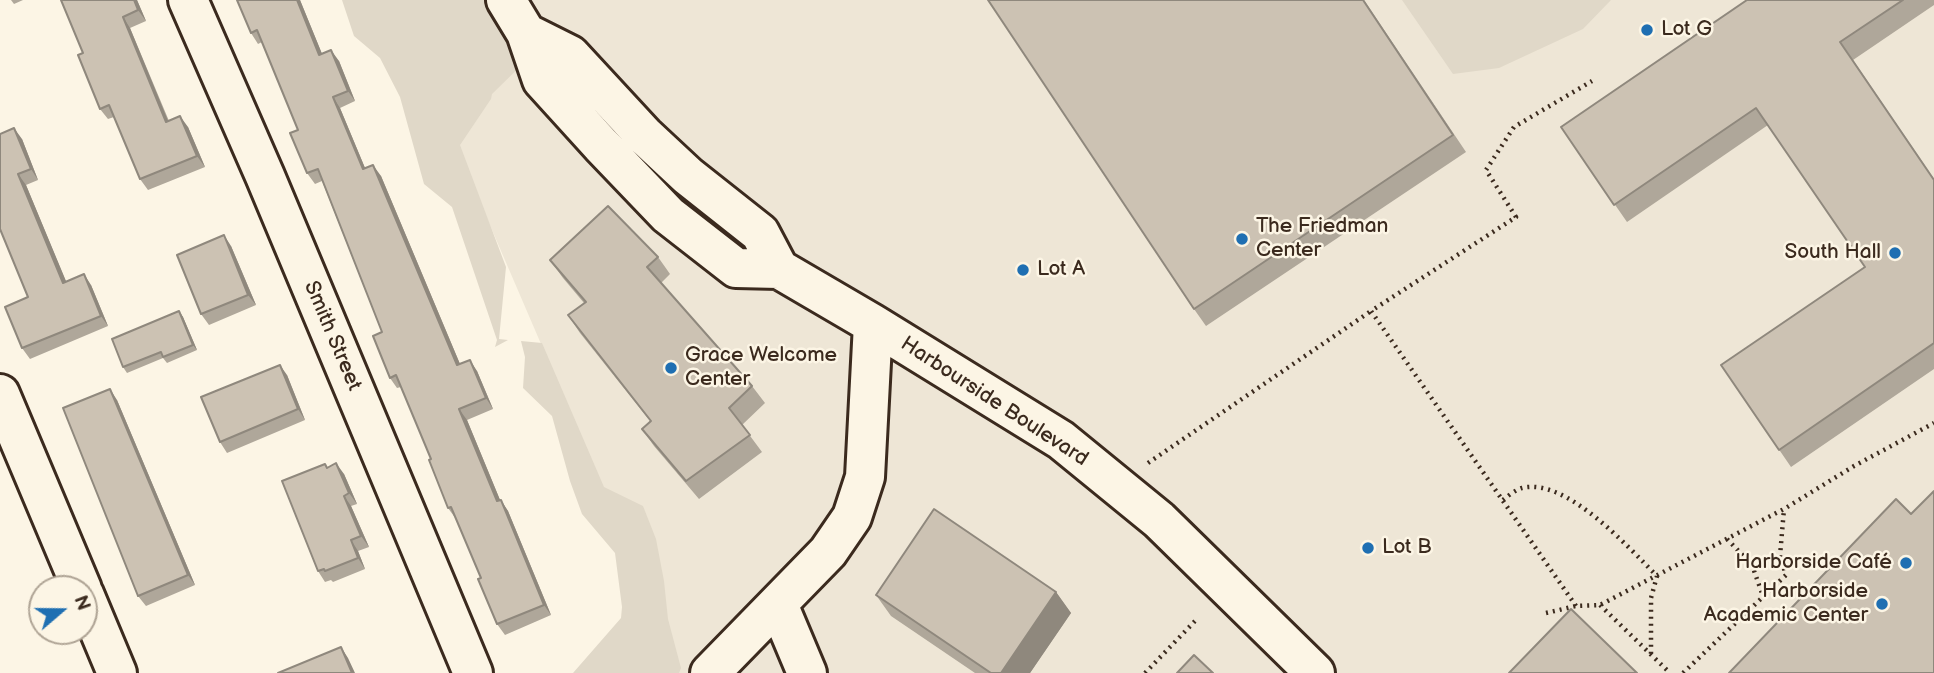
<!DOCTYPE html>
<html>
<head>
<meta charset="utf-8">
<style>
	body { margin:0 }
	#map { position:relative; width:1934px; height:673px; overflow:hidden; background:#fcf5e5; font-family:"Balsamiq Sans",sans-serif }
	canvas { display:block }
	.north { position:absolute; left:28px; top:575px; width:70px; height:70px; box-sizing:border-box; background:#fcf5e5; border:2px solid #afa495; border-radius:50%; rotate:70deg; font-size:19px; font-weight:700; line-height:28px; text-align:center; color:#3b2a1e }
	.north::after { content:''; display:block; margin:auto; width:24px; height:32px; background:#1f6fb2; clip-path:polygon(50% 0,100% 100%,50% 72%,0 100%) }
</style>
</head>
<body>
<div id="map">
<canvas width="1934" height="673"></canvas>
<div class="north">N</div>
</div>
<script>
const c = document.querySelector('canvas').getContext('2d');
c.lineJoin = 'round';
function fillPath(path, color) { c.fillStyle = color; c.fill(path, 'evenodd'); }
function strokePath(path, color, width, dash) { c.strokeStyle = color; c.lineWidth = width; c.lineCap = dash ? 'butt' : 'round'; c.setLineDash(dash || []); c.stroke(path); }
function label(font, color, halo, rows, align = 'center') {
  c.font = font + ' "Balsamiq Sans",sans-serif'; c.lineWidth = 5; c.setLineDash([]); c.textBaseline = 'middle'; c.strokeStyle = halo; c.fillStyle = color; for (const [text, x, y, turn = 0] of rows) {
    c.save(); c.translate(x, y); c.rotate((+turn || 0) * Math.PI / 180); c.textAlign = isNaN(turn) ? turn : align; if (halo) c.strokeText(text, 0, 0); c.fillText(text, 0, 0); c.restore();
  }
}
fillPath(new Path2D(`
	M404 0H1934V673H620L633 558 431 88Z`), '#eee6d6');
fillPath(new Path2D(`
	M342 0H512L540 47 492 94 491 99 460 145 506 267 499 339 508 340 495 347 497 340 452 207 424 184 400 97 380 58 354 36Z
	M1402 0H1611L1583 29 1499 68 1453 74Z
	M521 341 542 343 604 487 643 506 656 539 664 581 668 619 681 668 679 673H573L621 618 622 607 615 553 582 514 570 481 552 416 523 388 525 357Z`), '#e0d8c8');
const minor = new Path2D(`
	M188 0 265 176 473 673
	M506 0 526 33 542 80 601 145 668 215 736 268 779 269 873 324 1061 440 1159 520 1315 673
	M526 33 570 55 644 135 688 176 760 233 779 269
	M0 394 82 589
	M84 594 117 673
	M778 604 807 673
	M710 673 828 552 852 517 865 477 873 324`);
strokePath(minor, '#3b2a1e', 44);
strokePath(new Path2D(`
	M1148 463 1371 311
	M1503 500C1508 496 1515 490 1522 488 1566 477 1628 547 1657 576L1651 598V655
	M1727 539 1752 565 1763 596
	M1600 605 1670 673
	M1576 606 1371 311 1516 217 1486 170 1514 127 1592 81
	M1546 613 1576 606 1600 605 1784 509 1854 466 1934 423
	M1145 673 1196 620
	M1683 673 1786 575 1780 556 1784 509`), '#3b2a1e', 4.5, [2, 5]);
strokePath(minor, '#fcf5e5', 38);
fillPath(new Path2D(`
	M11 0H23L14 4Z
	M61 0H137L146 21 130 28 169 121 188 127 205 167 148 190 140 179 114 117 108 119 100 109 83 53Z
	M237 0H300L322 54 339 61 355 101 340 108 365 168 381 176 460 364 477 371 493 409 467 420 500 500 508 511 551 615 505 635 497 624 481 578 456 519 448 508 431 459 401 387 397 388 390 378 382 332 322 181 315 184 307 173 298 130 262 42 258 44 251 33Z
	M1364 0 1466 152 1206 326 1194 309Z
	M1747 0H1934V5L1853 60 1934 179V369L1791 467 1721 365 1865 267 1768 125 1627 222 1561 127Z
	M22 139 38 180 26 185 66 282 91 285 108 326 30 359 22 348 28 297 0 229Z
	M231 246 256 305 209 325 201 314Z
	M658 257 670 274 661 283 752 386 765 403 742 425 762 452 699 499 654 446 642 429 650 421 580 333 568 315 584 303 563 278 550 260Z
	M179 311 183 317 197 350 167 363 163 358 127 373 123 367Z
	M287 375 305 420 227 453 220 442Z
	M117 400 195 585 146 606 138 596Z
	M327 467 344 474 357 504 351 506 369 547 358 551 365 569 333 582 331 580 325 582 318 571Z
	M1056 592 1071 613 1030 673H975L891 616 876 595Z`), '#afa79a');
fillPath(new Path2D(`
	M134 0H137L146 21 138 10Z
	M297 0H300L327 66 319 55Z
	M123 17 130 28 173 133 166 122Z
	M331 50 339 61 355 101 348 91Z
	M333 97 340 108 370 180 363 169Z
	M180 116 188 127 205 167 197 156Z
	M14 128 22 139 38 180 31 169Z
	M373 165 381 176 465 376 457 365Z
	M18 174 26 185 71 293 63 283Z
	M224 235 231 246 256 305 248 295Z
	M84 274 91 285 108 326 101 316Z
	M179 311 183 317 197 350 193 345Z
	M470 360 477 371 493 409 486 398Z
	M280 365 287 375 305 420 298 409Z
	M110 389 117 400 195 585 188 575Z
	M459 409 467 420 505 512 497 501Z
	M336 463 344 474 357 504 349 493Z
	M344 496 351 506 369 547 361 536Z
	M501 500 508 511 551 615 544 605Z
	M351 540 358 551 365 569 358 558Z
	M1056 592 1071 613 1030 673H1001Z
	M341 647 348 658 355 673H352Z`), '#8f887d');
const building = new Path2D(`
	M61 0H134L138 10 123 17 166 122 180 116 197 156 140 179 109 105 100 109 78 55 83 53Z
	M237 0H297L319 55 331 50 348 91 333 97 363 169 373 165 457 365 470 360 486 398 459 409 497 501 501 500 544 605 497 624 478 579 481 578 451 507 448 508 429 460 431 459 396 375 390 378 373 336 382 332 318 169 307 173 290 133 298 130 257 30 251 33Z
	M988 0H1363L1453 135 1194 309Z
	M1747 0H1903L1840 42 1934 180V343L1779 450 1721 365 1865 267 1756 108 1614 205 1561 127Z
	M14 128 31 169 18 174 63 283 84 274 101 316 22 348 5 307 28 297 0 229V134Z
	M608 206 658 257 647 267 752 386 729 408 750 435 686 481 642 429 651 421 568 315 586 302 550 260Z
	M224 235 248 295 201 314 177 255Z
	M179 311 193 345 163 357 161 352 123 367 112 339Z
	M280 365 298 409 220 442 201 397Z
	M110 389 188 575 138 596 63 408Z
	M336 463 349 493 344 496 361 536 351 540 358 558 325 571 324 569 318 571 282 481 325 464 327 468Z
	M1934 491V673H1729L1896 499 1911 514Z
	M934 509 1056 592 1001 673H991L876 595Z
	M1571 609 1637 673H1509Z
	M341 647 352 673H278Z
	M1194 655 1213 673H1177Z`);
fillPath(building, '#ccc2b3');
strokePath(building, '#8f887d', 2);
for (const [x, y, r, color] of [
	[1647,30,7,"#1f6fb2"],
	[1242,239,7,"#1f6fb2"],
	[1895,253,7,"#1f6fb2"],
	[1023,270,7,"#1f6fb2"],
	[671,368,7,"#1f6fb2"],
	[1368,548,7,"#1f6fb2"],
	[1906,563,7,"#1f6fb2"],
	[1882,604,7,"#1f6fb2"]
]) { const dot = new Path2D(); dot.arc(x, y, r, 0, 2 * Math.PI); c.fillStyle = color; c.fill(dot); strokePath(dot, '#fcf5e5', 2.5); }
label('21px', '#3b2a1e', '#fcf5e5', [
	["Lot G",1661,30],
	["The Friedman",1256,227],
	["Center",1256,251],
	["South Hall",1881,253,"right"],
	["Lot A",1037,270],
	["Grace Welcome",685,356],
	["Center",685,380],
	["Lot B",1382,548],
	["Harborside Café",1892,563,"right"],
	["Harborside",1868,592,"right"],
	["Academic Center",1868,616,"right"]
], 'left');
label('21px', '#3b2a1e', '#fcf5e5', [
	["Smith Street",332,336,67],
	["Harbourside Boulevard",994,402,33]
]);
</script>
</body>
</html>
